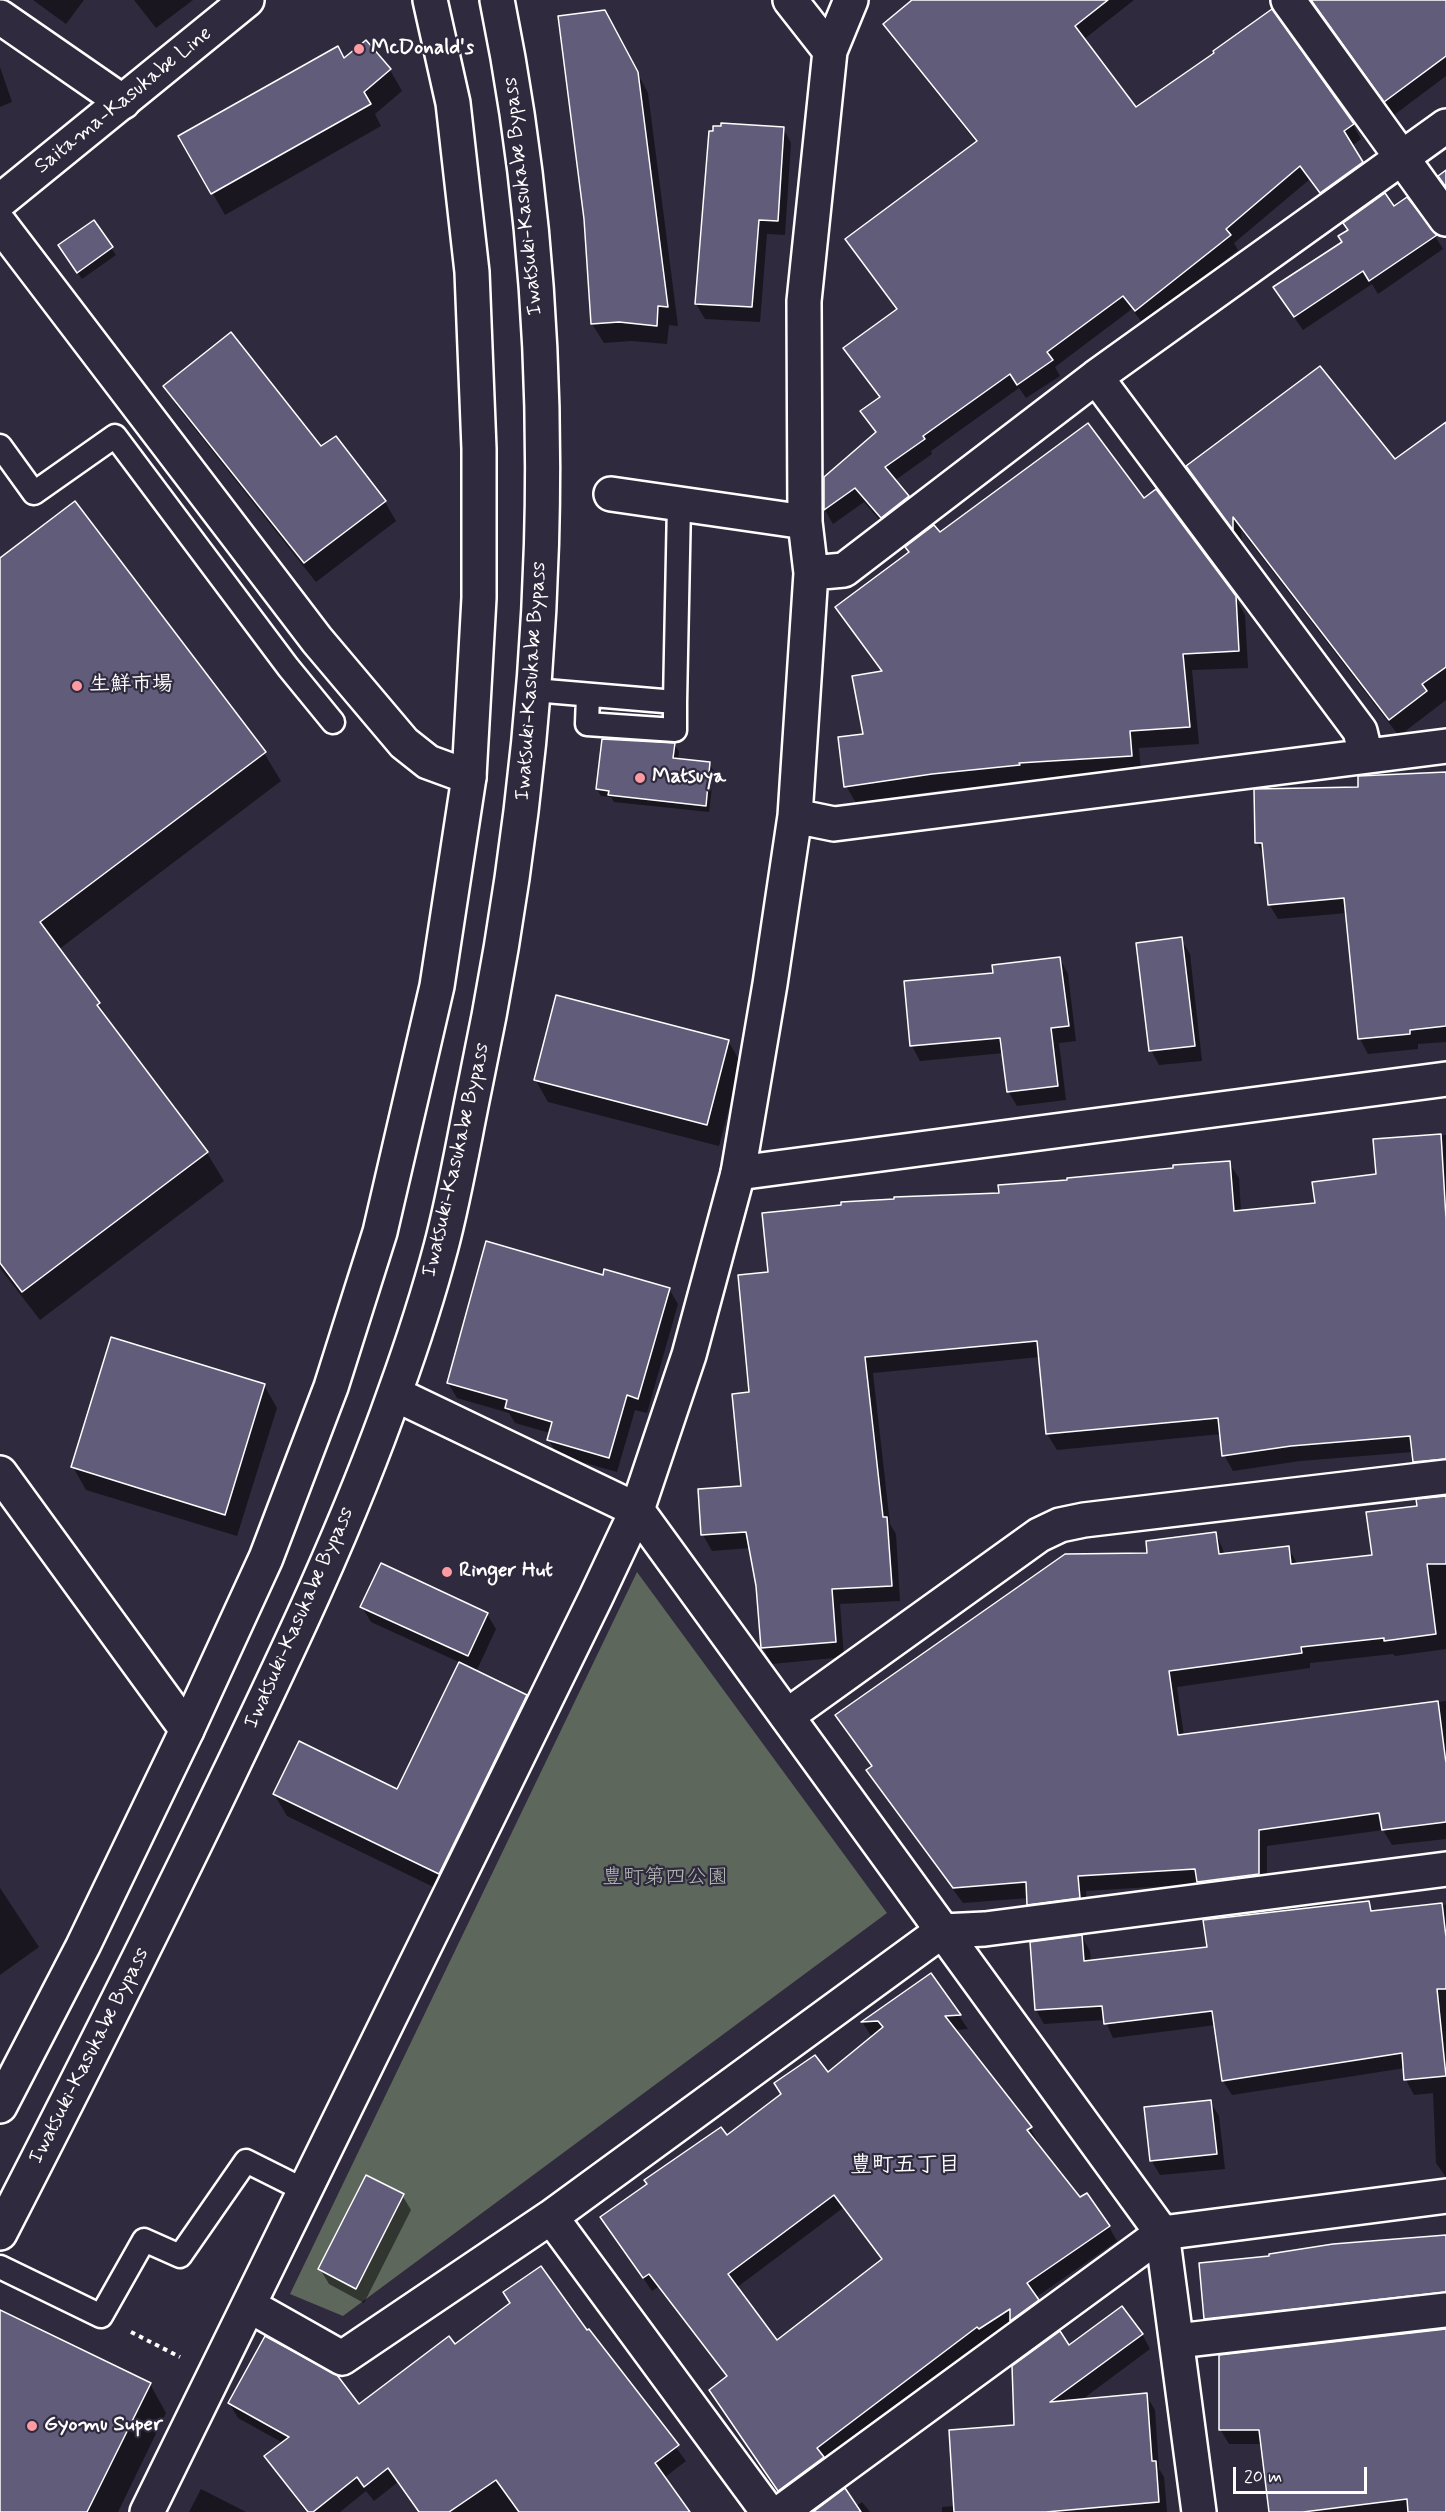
<!DOCTYPE html>
<html>
<head>
<meta charset="utf-8">
<style>
	body { margin:0 }
	#map { position:relative; width:1446px; height:2512px; overflow:hidden; background:#2f2a3d; font-family:Mynerve,sans-serif }
	canvas { display:block }
	.scale { position:absolute; left:1233px; top:2467px; width:134px; height:27px; box-sizing:border-box; border:3px solid #fff; border-top:0; padding-left:8px; font-size:18px; line-height:21px; white-space:nowrap; color:#fff; -webkit-text-stroke:4px #2f2a3d; paint-order:stroke }
</style>
</head>
<body>
<div id="map">
<canvas width="1446" height="2512"></canvas>
<div class="scale">20 m</div>
</div>
<script>
const c = document.querySelector('canvas').getContext('2d');
c.lineJoin = 'round';
function fillPath(path, color) { c.fillStyle = color; c.fill(path, 'evenodd'); }
function strokePath(path, color, width, dash) { c.strokeStyle = color; c.lineWidth = width; c.lineCap = dash ? 'butt' : 'round'; c.setLineDash(dash || []); c.stroke(path); }
function label(font, color, halo, rows, align = 'center') {
  c.font = font + ' Mynerve,"Klee One",sans-serif'; c.lineWidth = 4.5; c.setLineDash([]); c.textBaseline = 'middle'; c.strokeStyle = halo; c.fillStyle = color; for (const [text, x, y, turn = 0] of rows) {
    c.save(); c.translate(x, y); c.rotate((+turn || 0) * Math.PI / 180); c.textAlign = isNaN(turn) ? turn : align; if (halo) c.strokeText(text, 0, 0); c.fillText(text, 0, 0); c.restore();
  }
}
fillPath(new Path2D(`
	M637 1572 887 1913 343 2316 290 2294Z`), '#5d675b');
fillPath(new Path2D(`
	M33 0H84L66 24Z
	M134 0H193L156 28Z
	M914 0H1134L1083 40 1135 109 1353 125 1361 139 1353 145 1370 177 1329 207 1309 180 1234 243 1238 250 1144 325 1132 309 1055 367 1060 376 1026 398 1019 388 931 451 932 454 894 481 917 511 890 532 864 502 833 524 825 510V477L876 433 862 411 880 398 845 348 897 310 847 240 977 143 893 38 885 24Z
	M1311 0H1446V76L1394 115Z
	M616 32 648 93 678 326 669 325 667 344 631 341 604 343 592 324Z
	M366 42 390 70 402 91 375 114 381 126 225 215 180 136 344 60Z
	M0 67 12 102 0 107Z
	M783 128 791 143 785 235 767 234 760 322 705 319 696 304Z
	M1394 208 1435 236 1443 249 1378 294 1372 284 1303 330 1283 301 1344 243 1349 231Z
	M93 222 116 255 82 279 64 253Z
	M165 386 321 448 335 438 385 502 396 521 316 582 176 405Z
	M1446 424V700L1399 736 1241 530 1242 543 1188 467 1395 461Z
	M1144 500 1235 597 1245 615 1248 668 1192 670 1199 744 1139 748 1141 773 1028 780V782L943 790 856 803 846 786 865 735 882 672 837 607 940 534Z
	M0 559 264 753 281 781 58 950 99 1004 115 1031 207 1153 224 1181 40 1320 0 1268Z
	M675 745 679 752 678 760 709 764 714 771 709 812 614 802 611 797 601 796 597 789Z
	M1446 771V1042L1418 1044V1049L1368 1054 1360 1039 1347 913 1278 919 1269 904 1265 856 1257 843 1359 789V778Z
	M1181 939 1190 954 1202 1061 1159 1065 1151 1050Z
	M1060 959 1068 974 1076 1041 1059 1043 1066 1100 1017 1106 1008 1091 1004 1053 920 1061 912 1046 906 983 995 974Z
	M728 1041 741 1063 719 1146 548 1102 535 1079Z
	M1446 1135V1475L1423 1477 1414 1462 1413 1452 1300 1461 1233 1471 1224 1455 1221 1434 1057 1450 1047 1434 1040 1357 873 1373 890 1524 896 1534 900 1601 840 1604 844 1657 772 1664 763 1648 758 1586 750 1548 712 1551 703 1535 699 1490 743 1487 751 1393 770 1274 1001 1194 1069 1182 1229 1163 1239 1178 1241 1212 1317 1205 1377 1176 1375 1140Z
	M604 1277 669 1289 678 1304 647 1413 635 1410 617 1472 557 1455 549 1440 550 1433 515 1423 509 1413 457 1398 448 1383Z
	M264 1385 277 1408 237 1536 86 1490 73 1467Z
	M1446 1496V1649L1395 1656 1393 1654 1310 1663V1668L1177 1687 1184 1736 1446 1701V1839L1392 1845 1383 1830 1267 1846V1890L1208 1898 1200 1884 1086 1891 1088 1913 1038 1920 1028 1898 963 1903 877 1786 868 1771 873 1768 837 1715 1149 1554 1216 1533 1225 1555 1288 1547 1298 1565 1374 1556 1419 1507 1418 1501Z
	M362 1607 487 1614 496 1629 476 1672 526 1696 539 1719 452 1896 287 1816 274 1794 398 1791 461 1663 371 1622Z
	M0 1888 39 1947 0 1975Z
	M1369 1903 1374 1912 1446 1905V2177L1436 2163 1433 2093 1414 2095 1406 2080 1405 2068 1232 2095 1223 2081 1216 2025 1113 2038 1105 2020 1044 2024 1036 2010 1082 1937 1090 1951 1091 1962 1208 1948Z
	M931 1975 968 2029 954 2030 1030 2128 1038 2142 1036 2144 1080 2199 1109 2227 1117 2241 1035 2298 1046 2315 989 2343 987 2340 825 2462 788 2504 719 2405 728 2377 658 2287 652 2291 602 2217 828 2074 875 2036H871L863 2023ZM843 2208 883 2261 777 2342 736 2288Z
	M1210 2101 1219 2116 1225 2169 1160 2175 1151 2160Z
	M402 2195 411 2210 364 2303 329 2284 320 2269Z
	M1446 2236V2306L1214 2333 1206 2318Z
	M0 2311 150 2384 166 2413 118 2512H0Z
	M1446 2330V2512H1270L1262 2444H1229L1220 2429Z
	M589 2331 686 2461 664 2478 689 2512H419L398 2482 374 2501 366 2491 340 2512H306L266 2457 283 2443 238 2418 229 2403 266 2338 340 2378 358 2406 454 2346Z
	M1142 2334 1150 2349 1080 2401 1146 2395 1155 2410 1159 2469 1164 2477 1167 2512H942V2507L956 2506 1016 2426 1069 2347Z
	M201 2489 246 2512H189Z
	M862 2502 870 2512H815L856 2506Z`), '#0007');
const building = new Path2D(`
	M912 0H1108L1075 26 1136 107 1214 53 1213 51 1272 9 1354 124 1344 131 1363 162 1320 193 1300 166 1226 229 1231 235 1135 311 1123 296 1047 352 1053 360 1017 385 1010 374 923 436 925 439 885 467 909 496 881 518 855 488 824 510V477L876 432 860 411 880 397 843 348 897 309 845 239 977 141 883 24Z
	M1311 0H1446V56L1384 102Z
	M605 10 638 72 668 307 658 306 657 326 619 322 591 324 584 219 558 16Z
	M366 40 391 69 364 92 371 104 211 194 178 136 338 46 344 58Z
	M721 123 784 127 778 221 759 220 752 307 695 304 709 131H713V126H721Z
	M1446 170V187L1438 176Z
	M1385 193 1394 206 1407 197 1437 235 1369 281 1363 271 1294 317 1273 287 1342 242 1338 236 1348 230 1343 223Z
	M94 220 113 247 77 273 58 245Z
	M231 332 321 446 336 436 386 501 304 563 163 386Z
	M1320 366 1395 459 1446 422V667L1422 684 1427 691 1389 720 1233 517V530L1186 466Z
	M1088 423 1144 498 1156 489 1236 596 1239 651 1183 654 1190 727 1130 731 1132 756 1019 763 1020 765 932 774 844 787 838 737 863 734 852 676 882 671 835 607 909 552 905 547 934 525 940 532Z
	M75 501 266 752 40 922 100 1003 97 1005 208 1152 22 1292 0 1263V558Z
	M602 739 675 743 673 758 710 762 706 806 608 795 609 791 596 789Z
	M1446 772V1026L1410 1030V1034L1358 1039 1344 898 1268 905 1262 843H1255L1254 789 1358 787V776Z
	M1182 937 1195 1046 1149 1051 1136 943Z
	M1060 957 1069 1026 1051 1028 1058 1086 1007 1092 1000 1038 910 1046 904 981 993 973 992 965Z
	M556 995 729 1040 707 1125 534 1080Z
	M1441 1134 1446 1218V1459L1413 1462 1410 1436 1291 1446 1222 1456 1218 1418 1046 1434 1037 1341 865 1357 883 1517H887L892 1586 832 1589 836 1642 761 1648 756 1586 746 1532 701 1535 698 1489 741 1486 732 1394 749 1392 738 1275 768 1272 762 1213 841 1205V1202L894 1199V1197L999 1193 998 1185 1067 1180V1178L1173 1168V1165L1230 1161 1234 1211 1315 1203 1312 1182 1376 1174 1373 1139Z
	M486 1241 603 1275 604 1269 670 1288 638 1399 627 1395 609 1458 547 1440 552 1422 505 1408 507 1400 447 1383Z
	M111 1337 265 1384 225 1515 71 1467Z
	M1446 1496V1564H1427L1436 1634 1384 1641V1638L1301 1647 1302 1653 1169 1671 1178 1735 1438 1701 1446 1763V1822L1382 1830 1379 1813 1259 1830V1874L1197 1882 1195 1869 1078 1876 1080 1898 1027 1905 1026 1882 953 1888 866 1770 872 1766 835 1715 1065 1554 1147 1553 1146 1541 1216 1532 1219 1554 1289 1546 1291 1564 1372 1555 1366 1512 1417 1506 1416 1499Z
	M381 1563 488 1613 468 1656 360 1607Z
	M459 1662 527 1695 439 1874 273 1794 299 1741 397 1789Z
	M1369 1901 1371 1911 1442 1903 1446 1937V1989H1437L1446 2076 1404 2080 1402 2053 1222 2081 1212 2011 1104 2024 1102 2006 1035 2010 1030 1942 1082 1935 1084 1961 1207 1947 1203 1920Z
	M931 1973 961 2015 945 2016 1032 2127 1027 2130 1080 2197 1087 2193 1110 2226 1027 2283 1039 2300 1010 2321V2309L979 2329 977 2327 817 2448 824 2457 778 2491 709 2390 727 2376 649 2274 643 2278 600 2217 647 2184 644 2180 721 2127 727 2135 781 2094 774 2083 815 2055 828 2072 883 2027 878 2021 861 2022ZM834 2195 882 2259 777 2340 728 2274Z
	M1211 2100 1217 2154 1150 2161 1144 2107Z
	M366 2175 404 2194 356 2289 318 2269Z
	M1446 2235V2292L1204 2319 1199 2263 1269 2256V2254L1333 2244Z
	M541 2266 587 2330 589 2329 679 2445 655 2463 690 2512H519L496 2480 449 2512H419L388 2468 364 2487 357 2477 313 2512H308L264 2456 289 2437 228 2403 265 2336 337 2375 359 2404 449 2336 455 2344 510 2303 503 2292Z
	M1122 2306 1143 2334 1050 2402 1147 2393 1152 2461H1156L1159 2502 1046 2512H954L949 2430 1014 2425 1012 2366 1060 2331 1069 2345Z
	M0 2310 151 2383 87 2512H0Z
	M1446 2329V2512H1408L1407 2499 1303 2512H1269L1259 2430H1219V2355Z
	M845 2488 861 2512H813Z`);
fillPath(building, '#605c7a');
strokePath(building, '#fff', 1.5);
const lane = new Path2D(`
	M0 446 34 493 115 436 288 667 333 722
	M534 690 675 702 679 504
	M588 695 587 724 675 730V702
	M0 2267 101 2316 144 2240 180 2256 246 2161 306 2191`);
const street = new Path2D(`
	M790 0 830 51
	M1288 0 1446 219
	M0 17 123 102
	M1096 377 1360 731 1366 756
	M611 494 805 522
	M811 573 844 570 1096 377 1446 126
	M795 816 834 824 1446 746
	M395 1394 637 1510
	M0 1473 187 1730
	M787 1716 1039 1535 1060 1525 1084 1520 1446 1477
	M551 2217 768 2512
	M250 2306 342 2358 551 2217 942 1931 985 1929 1446 1869
	M1177 2341 1446 2310
	M147 2512 596 1597 637 1510 689 1355 738 1173 770 984 795 816 811 573 805 522 804 301 830 51 851 0
	M781 2512 1162 2233 1446 2196`);
const secondary = new Path2D(`
	M0 224 317 640 404 743 428 762 469 777
	M738 1173 1446 1079
	M637 1510 1162 2233 1199 2512`);
const primary = new Path2D(`
	M0 201 247 0`);
const highway = new Path2D(`
	M0 2106 83 1946 187 1730 266 1558 331 1387 380 1232 437 986 469 777 479 598V449L472 272 453 103 430 0
	M0 2233C77 2083 153 1932 226 1780 287 1653 348 1526 395 1392 412 1345 428 1296 441 1247 455 1194 464 1139 475 1086 550 730 570 358 497 0`);
strokePath(lane, '#fff', 27);
strokePath(street, '#fff', 38);
strokePath(secondary, '#fff', 38);
strokePath(primary, '#fff', 38);
strokePath(highway, '#fff', 38);
strokePath(new Path2D(`
	M131 2332 180 2357`), '#fff', 4, [4.5, 4.5]);
strokePath(lane, '#2f2a3d', 22);
strokePath(street, '#2f2a3d', 33);
strokePath(secondary, '#2f2a3d', 33);
strokePath(primary, '#2f2a3d', 33);
strokePath(highway, '#2f2a3d', 33);
for (const [x, y, r, color] of [
	[359,49,6,"#ff9aa2"],
	[77,686,6,"#ff9aa2"],
	[640,778,6,"#ff9aa2"],
	[447,1572,6,"#ff9aa2"],
	[32,2426,6,"#ff9aa2"]
]) { const dot = new Path2D(); dot.arc(x, y, r, 0, 2 * Math.PI); c.fillStyle = color; c.fill(dot); strokePath(dot, '#2f2a3d', 2); }
label('bold 21px', '#fff', '#2f2a3d', [
	["McDonald's",371,49],
	["生鮮市場",89,686],
	["Matsuya",652,778],
	["Ringer Hut",459,1572],
	["Gyomu Super",44,2426]
], 'left');
label('21px', '#fff', '#2f2a3d', [
	["Saitama-Kasukabe Line",124,101,-39],
	["Iwatsuki-Kasukabe Bypass",524,196,-96],
	["Iwatsuki-Kasukabe Bypass",532,681,-86],
	["Iwatsuki-Kasukabe Bypass",457,1160,-77],
	["Iwatsuki-Kasukabe Bypass",300,1618,-66],
	["Iwatsuki-Kasukabe Bypass",90,2056,-63]
]);
label('21px', '#b6bbb5', '#2f2a3d', [
	["豊町第四公園",665,1879]
]);
label('bold 22px', '#fff', '#2f2a3d', [
	["豊町五丁目",905,2166]
]);
</script>
</body>
</html>
